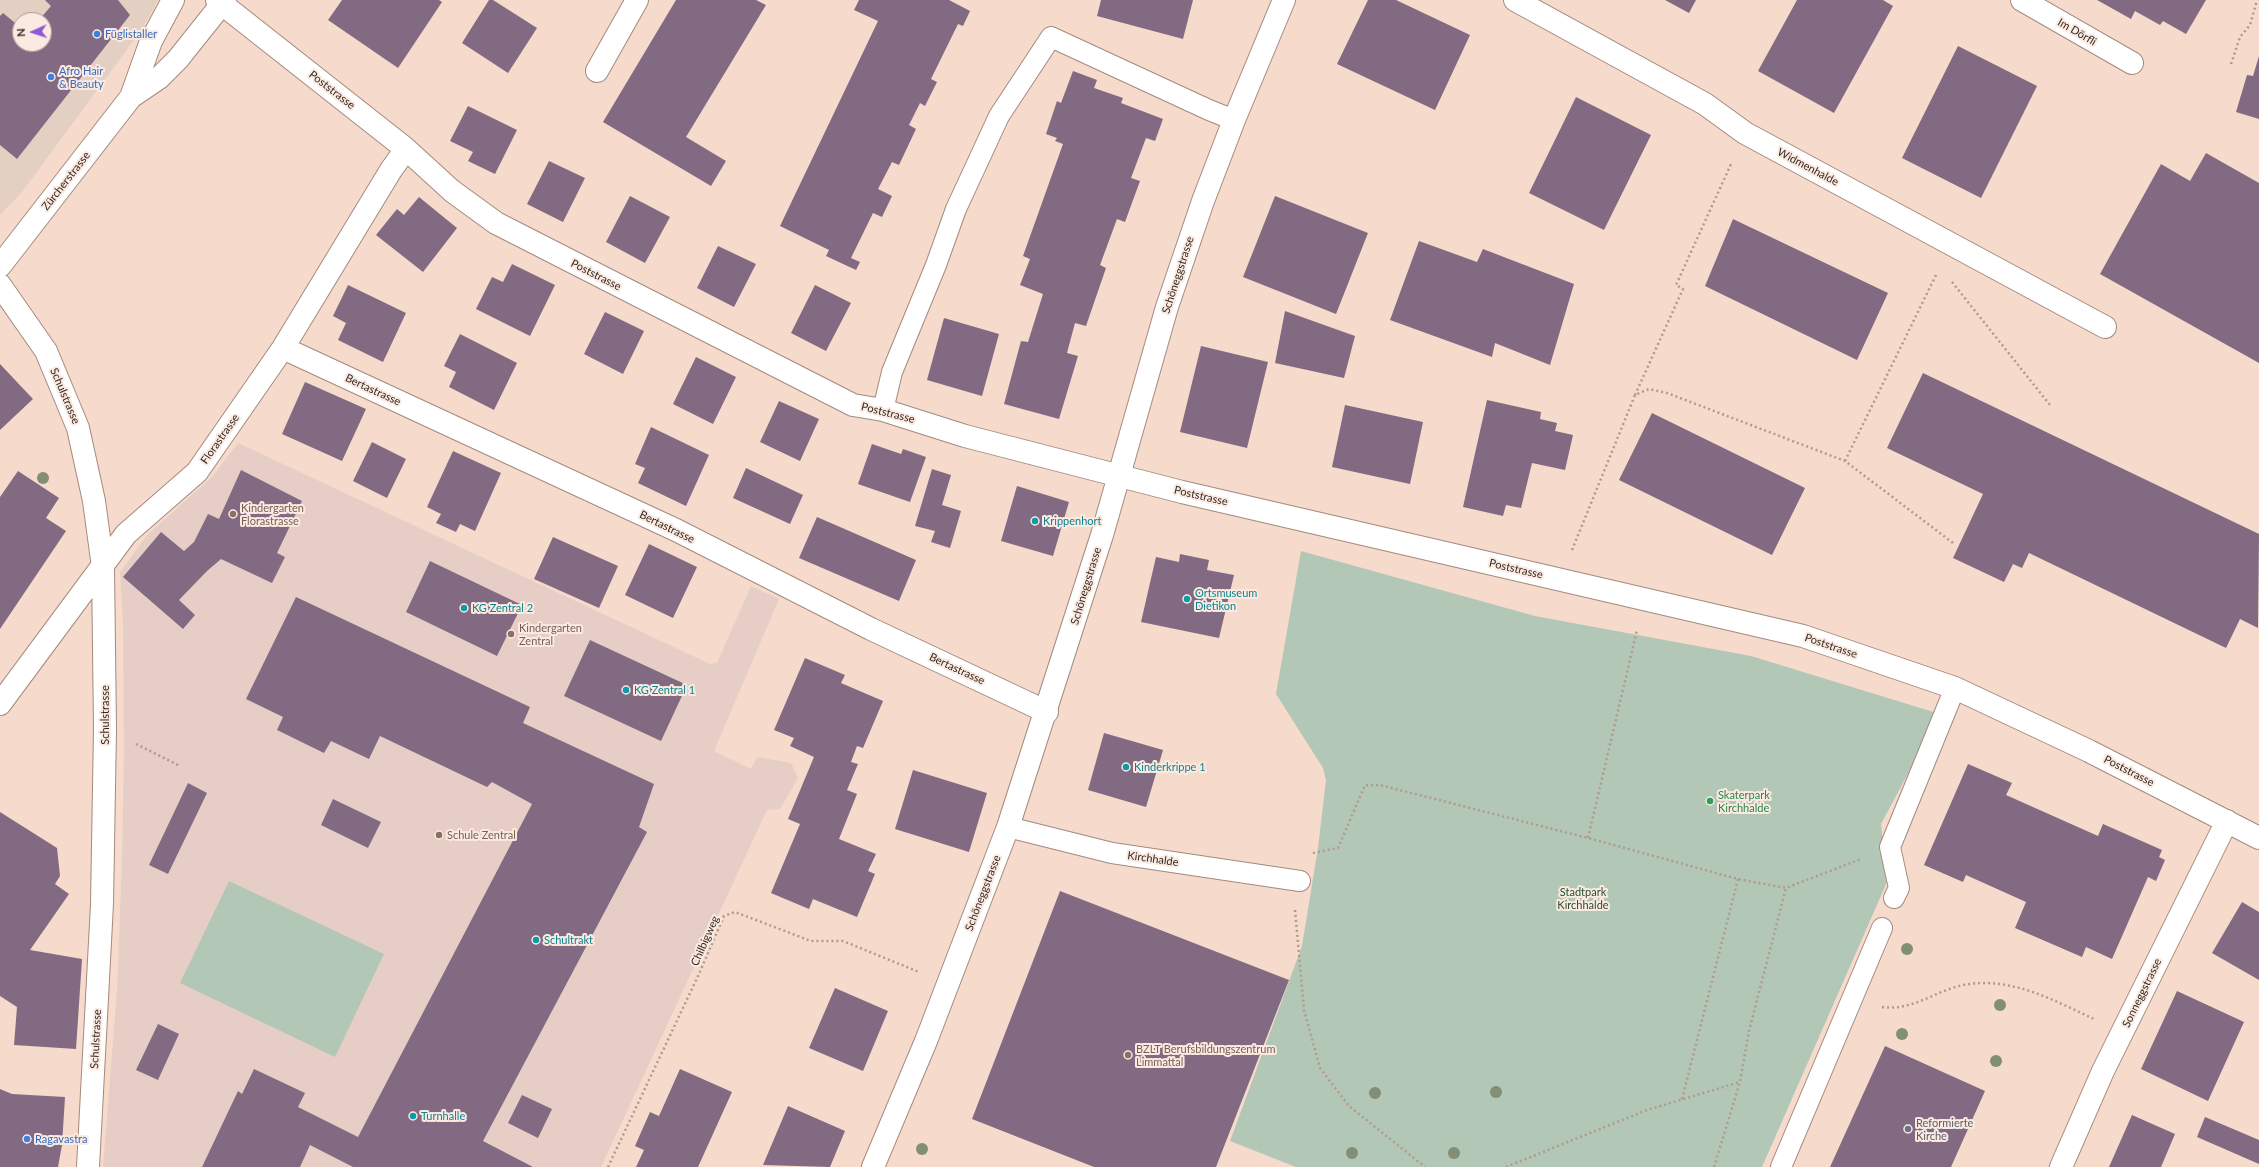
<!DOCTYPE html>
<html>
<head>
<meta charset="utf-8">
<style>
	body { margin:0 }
	#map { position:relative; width:2259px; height:1167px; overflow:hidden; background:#f6dacc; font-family:Lato,sans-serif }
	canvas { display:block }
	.north { position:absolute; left:12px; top:12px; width:40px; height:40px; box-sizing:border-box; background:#fbeae1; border:1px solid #ab9c95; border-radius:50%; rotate:267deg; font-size:11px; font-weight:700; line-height:16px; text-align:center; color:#322822 }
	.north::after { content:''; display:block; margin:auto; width:14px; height:18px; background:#9059d1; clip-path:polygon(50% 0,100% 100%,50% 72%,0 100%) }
</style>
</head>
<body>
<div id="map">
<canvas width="2259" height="1167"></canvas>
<div class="north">N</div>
</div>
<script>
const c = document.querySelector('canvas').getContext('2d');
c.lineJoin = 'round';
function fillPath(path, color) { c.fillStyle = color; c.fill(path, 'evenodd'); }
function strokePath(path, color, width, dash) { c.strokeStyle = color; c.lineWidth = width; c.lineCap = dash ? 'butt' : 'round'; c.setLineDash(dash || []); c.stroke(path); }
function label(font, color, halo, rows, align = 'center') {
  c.font = font + ' Lato,sans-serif'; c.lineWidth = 4; c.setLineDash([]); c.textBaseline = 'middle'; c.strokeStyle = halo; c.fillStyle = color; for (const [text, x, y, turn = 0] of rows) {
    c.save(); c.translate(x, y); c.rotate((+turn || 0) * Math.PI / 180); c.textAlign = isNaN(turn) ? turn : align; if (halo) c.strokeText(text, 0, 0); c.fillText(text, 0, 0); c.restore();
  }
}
fillPath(new Path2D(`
	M0 0H158L142 29 22 192 0 215ZM20 20H44V44H20Z`), '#e4cfc3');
fillPath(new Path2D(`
	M238 443 710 664 717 663 751 586 779 599 714 751 751 769 757 757 791 763 798 778 780 809 767 810 601 1167H103L117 991 122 860 124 753 123 624 120 572 147 535 212 477Z`), '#e6cec6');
fillPath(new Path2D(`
	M1301 551 1535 616 1751 656 1940 714 1881 824 1887 882 1762 1167H1296L1230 1141 1302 946 1318 848 1326 780 1323 768 1276 694Z
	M229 881 384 954 335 1057 180 983Z`), '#b3c7b6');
fillPath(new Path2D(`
	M45 0H118L130 15 17 159 0 145V16L3 13 20 27V44H44V20H39L51 6Z
	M342 0H439L442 2 398 68 328 20Z
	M489 0H493L537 28 508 73 462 43Z
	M676 0H756L766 5 686 137 726 161 711 186 603 122Z
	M859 0H949L970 11 963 26 958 24 931 79 937 82 925 106 920 103 909 125 916 129 899 165 892 162 878 189 892 196 882 217 873 213 851 258 860 262 856 270 826 256 829 250 780 226 878 21 854 10Z
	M1101 0H1193L1183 39 1097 16Z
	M1368 0H1396L1470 35 1435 110 1337 64Z
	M1665 0H1696L1689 13Z
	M1797 0H1883L1893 6 1834 113 1758 71Z
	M2097 0H2206L2186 34 2163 21 2160 25 2135 11 2131 19Z
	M1958 46 2037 86 1981 198 1902 158Z
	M2259 56V119L2236 112 2247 75 2253 76Z
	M1073 71 1097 80 1094 88 1123 98 1121 103 1163 119 1155 141 1146 138 1131 178 1140 181 1125 222 1117 219 1100 265 1106 268 1086 326 1075 323 1067 353 1078 356 1059 419 1004 404 1021 341 1028 342 1043 294 1020 285 1030 259 1023 256 1063 144 1055 141 1057 138 1046 134 1057 101 1061 103Z
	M1576 97 1651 135 1604 230 1529 193Z
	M468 106 517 130 495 174 468 161 473 152 450 141Z
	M2206 153 2259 183V363L2100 274 2161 164 2190 181Z
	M549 161 585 178 563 222 527 204Z
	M630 196 670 217 645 263 606 242Z
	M1275 196 1368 233 1336 314 1243 277Z
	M419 197 457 228 423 272 376 235 397 209 404 215Z
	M1733 219 1888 293 1857 360 1705 286Z
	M1419 241 1477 262 1483 249 1574 284 1550 365 1495 343 1492 357 1390 320Z
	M718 246 756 264 734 307 697 288Z
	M512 264 555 285 530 336 476 309 492 277 503 282Z
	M348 285 406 313 383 362 338 340 346 323 333 316Z
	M815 285 851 303 826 351 791 333Z
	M1285 311 1355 336 1344 378 1275 363Z
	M605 312 644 331 623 374 584 354Z
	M944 318 999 334 982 396 927 380Z
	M460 334 517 363 494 410 449 387 456 372 444 366Z
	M1201 346 1268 362 1247 448 1180 432Z
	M696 357 736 377 713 424 673 404Z
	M0 364 33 399 0 430Z
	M1923 373 2259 534 2258 628 2240 619 2226 648 2029 553 2022 568 2013 564 2004 582 1953 558 1983 494 1887 448Z
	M305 382 366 409 342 461 282 434Z
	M1487 400 1541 412 1540 419 1557 423 1555 431 1573 435 1565 470 1532 463 1521 508 1506 505 1503 516 1463 507Z
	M779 401 819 419 800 461 760 442Z
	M1345 405 1423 422 1410 484 1332 467Z
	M1652 413 1805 488 1772 555 1619 480Z
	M651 427 709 455 686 506 638 483 645 468 635 464Z
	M372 442 406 459 387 498 353 481Z
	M872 444 901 454 903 449 926 457 910 502 858 484Z
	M453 451 501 473 475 531 460 524 456 532 436 523 441 514 427 507Z
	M746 468 803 495 790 524 733 498Z
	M932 469 951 475 942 505 961 511 950 548 931 542 935 531 915 526Z
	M241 470 302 501 277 553 285 557 272 583 221 559 207 571 179 600 195 615 183 629 123 577 161 532 184 551 194 542 208 514 219 519Z
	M18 471 59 498 46 518 66 531 0 629V497Z
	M1017 486 1069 502 1053 556 1001 541Z
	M817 517 916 560 899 601 799 558Z
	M553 537 618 566 599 608 534 579Z
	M649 544 697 567 673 618 625 595Z
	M1180 554 1209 560 1207 570 1234 575 1219 638 1141 622 1156 557 1179 562Z
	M430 561 522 605 497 656 406 612Z
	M296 597 530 707 523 723 654 784 639 827 647 832 483 1141 533 1167H353L310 1145 300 1167H202L238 1091 242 1094 254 1069 305 1093 298 1107 358 1137 532 804 492 782 487 787 380 736 369 759 331 741 324 753 277 730 283 717 246 699Z
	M590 640 687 685 661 741 564 696Z
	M805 658 845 675 841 683 883 701 863 748 857 746 851 762 858 764 847 790 857 794 839 839 876 854 868 871 875 874 857 917 813 899 809 909 771 893 800 824 788 819 814 757 790 746 794 738 774 730Z
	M1104 733 1163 750 1146 807 1088 790Z
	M1968 764 2012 783 2006 795 2098 836 2103 824 2162 850 2159 857 2165 860 2156 881 2148 877 2112 959 2086 947 2082 957 2015 928 2026 902 1966 875 1963 882 1924 865Z
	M913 770 987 793 969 852 895 829Z
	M188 783 207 793 168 874 149 865Z
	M333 799 381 822 368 848 321 825Z
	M0 812 57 848 60 876 55 884 69 894 30 950 82 959 76 1049 14 1045 17 1007 0 996Z
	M1060 891 1289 980 1216 1167H1094L972 1119Z
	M2242 902 2259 912V980L2212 953Z
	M835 988 888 1011 863 1071 809 1048Z
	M2177 991 2244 1022 2208 1101 2141 1069Z
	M158 1024 179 1034 158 1080 136 1070Z
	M1885 1046 1985 1091 1951 1167H1830Z
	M680 1069 732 1092 698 1167H636L644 1150 635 1146 650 1112 659 1116Z
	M0 1089 12 1094 65 1097 62 1145 58 1167H0Z
	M522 1095 552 1109 538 1138 508 1123Z
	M788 1106 845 1131 830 1167 763 1165Z
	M2132 1115 2175 1134 2161 1167H2109Z
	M2205 1117 2259 1140V1164L2197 1137Z`), '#826a82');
const service = new Path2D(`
	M883 410 892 372 936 265 956 209 999 116 1051 37 1209 110 1234 120
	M1008 827 1112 853 1300 881
	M1894 898 1899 888 1890 847 1955 688
	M1781 1167 1882 928`);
const minor = new Path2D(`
	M217 0 406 149 452 191 496 223 853 405 883 410 965 436 1182 492 1803 636 1955 688 2089 751 2259 838
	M1515 0 1705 104 1745 133 2105 327
	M2022 0 2132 63
	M597 71 637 0
	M0 285 46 351 78 428 94 501 103 567 105 729 102 904 88 1167
	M283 348 676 530 871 629 1047 712
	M0 704 126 534 197 472 283 348 391 170 406 149
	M2061 1167 2103 1071 2227 821`);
const tertiary = new Path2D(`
	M873 1167 926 1041 1008 827 1102 535 1167 307 1203 201 1234 120 1284 0`);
const secondary = new Path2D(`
	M131 97 151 41 173 0
	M0 266 131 97 159 78 178 59 225 0`);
strokePath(service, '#a48a7d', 22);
strokePath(minor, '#a48a7d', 24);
strokePath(tertiary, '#a48a7d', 24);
strokePath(secondary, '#a48a7d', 24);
strokePath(new Path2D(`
	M2231 64 2240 37 2250 25 2257 0
	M1952 282 2050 405
	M1635 395 1683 289 1676 285 1732 162
	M1845 461 1937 273
	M1572 550 1635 395 1649 389 1667 393 1845 461 1953 543
	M136 744 180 766
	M1588 838 1637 630
	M1313 853 1338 848 1365 785H1380L1588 838 1738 879 1786 888 1861 859
	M1295 910 1304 1010 1320 1068 1349 1106 1425 1167
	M1882 1007C1913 1011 1935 991 1963 985 2011 976 2053 1000 2094 1019
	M1682 1099 1738 879
	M608 1167 699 974 724 916 735 912 811 941H843L919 972
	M1506 1167 1647 1110 1740 1082
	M1714 1167 1740 1082 1749 1031 1786 888`), '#af9a8f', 2.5, [2, 3]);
strokePath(service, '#fff', 20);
strokePath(minor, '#fff', 22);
strokePath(tertiary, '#fff', 22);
strokePath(secondary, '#fff', 22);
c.fillStyle = '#828e75';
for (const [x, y] of [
	[43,478],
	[1907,949],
	[2000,1005],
	[1902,1034],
	[1996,1061],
	[1496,1092],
	[1375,1093],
	[922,1149],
	[1352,1153],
	[1454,1153]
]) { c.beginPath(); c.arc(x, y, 6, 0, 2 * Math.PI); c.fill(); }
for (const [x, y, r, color] of [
	[97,34,4,"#3f7fe0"],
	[51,77,4,"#3f7fe0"],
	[233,514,4,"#8d6e63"],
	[1035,521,4,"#0f9aa8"],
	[1187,599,4,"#0f9aa8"],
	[464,608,4,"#0f9aa8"],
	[511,634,4,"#8d6e63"],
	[626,690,4,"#0f9aa8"],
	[1126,767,4,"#0f9aa8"],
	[1710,801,4,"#2e9e5b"],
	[439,835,4,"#8d6e63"],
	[536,940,4,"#0f9aa8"],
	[1128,1055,4,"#8d6e63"],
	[413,1116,4,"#0f9aa8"],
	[1908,1129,4,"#6b7280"],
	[27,1139,4,"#3f7fe0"]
]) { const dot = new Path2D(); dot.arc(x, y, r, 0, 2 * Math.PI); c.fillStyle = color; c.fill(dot); strokePath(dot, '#fbeae1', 1.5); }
label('11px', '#322822', '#fbeae1', [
	["Im Dörfli",2077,32,30],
	["Poststrasse",332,90,38],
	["Widmenhalde",1808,167,28],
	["Zürcherstrasse",66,181,-52],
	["Poststrasse",596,275,27],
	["Schöneggstrasse",1178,275,-72],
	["Bertastrasse",373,390,25],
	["Schulstrasse",65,396,67],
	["Poststrasse",888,413,14],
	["Florastrasse",220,439,-55],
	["Poststrasse",1201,496,13],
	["Bertastrasse",667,527,26],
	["Poststrasse",1516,569,13],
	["Schöneggstrasse",1086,586,-73],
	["Poststrasse",1831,646,19],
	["Bertastrasse",957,669,25],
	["Schulstrasse",105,715,-90],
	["Poststrasse",2129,771,27],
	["Kirchhalde",1153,859,8],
	["Schöneggstrasse",983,893,-69],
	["Chilbigweg",705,941,-66],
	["Sonneggstrasse",2142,993,-64],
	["Schulstrasse",96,1039,-87]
]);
label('11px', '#366cbe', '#fbeae1', [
	["Füglistaller",105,34],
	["Afro Hair",59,71],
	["& Beauty",59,84],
	["Ragavastra",35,1139]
], 'left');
label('11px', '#785e54', '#fbeae1', [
	["Kindergarten",241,508],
	["Florastrasse",241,521],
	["Kindergarten",519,628],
	["Zentral",519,641],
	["Schule Zentral",447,835],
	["BZLT Berufsbildungszentrum",1136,1049],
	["Limmattal",1136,1062]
], 'left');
label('11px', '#0d838f', '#fbeae1', [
	["Krippenhort",1043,521],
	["Ortsmuseum",1195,593],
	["Dietikon",1195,606],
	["KG Zentral 2",472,608],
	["KG Zentral 1",634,690],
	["Kinderkrippe 1",1134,767],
	["Schultrakt",544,940],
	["Turnhalle",421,1116]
], 'left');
label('11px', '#27864d', '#fbeae1', [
	["Skaterpark",1718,795],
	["Kirchhalde",1718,808]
], 'left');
label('11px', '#24502d', '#fbeae1', [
	["Stadtpark",1583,892],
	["Kirchhalde",1583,905]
]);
label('11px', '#5b616d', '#fbeae1', [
	["Reformierte",1916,1123],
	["Kirche",1916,1136]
], 'left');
</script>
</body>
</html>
